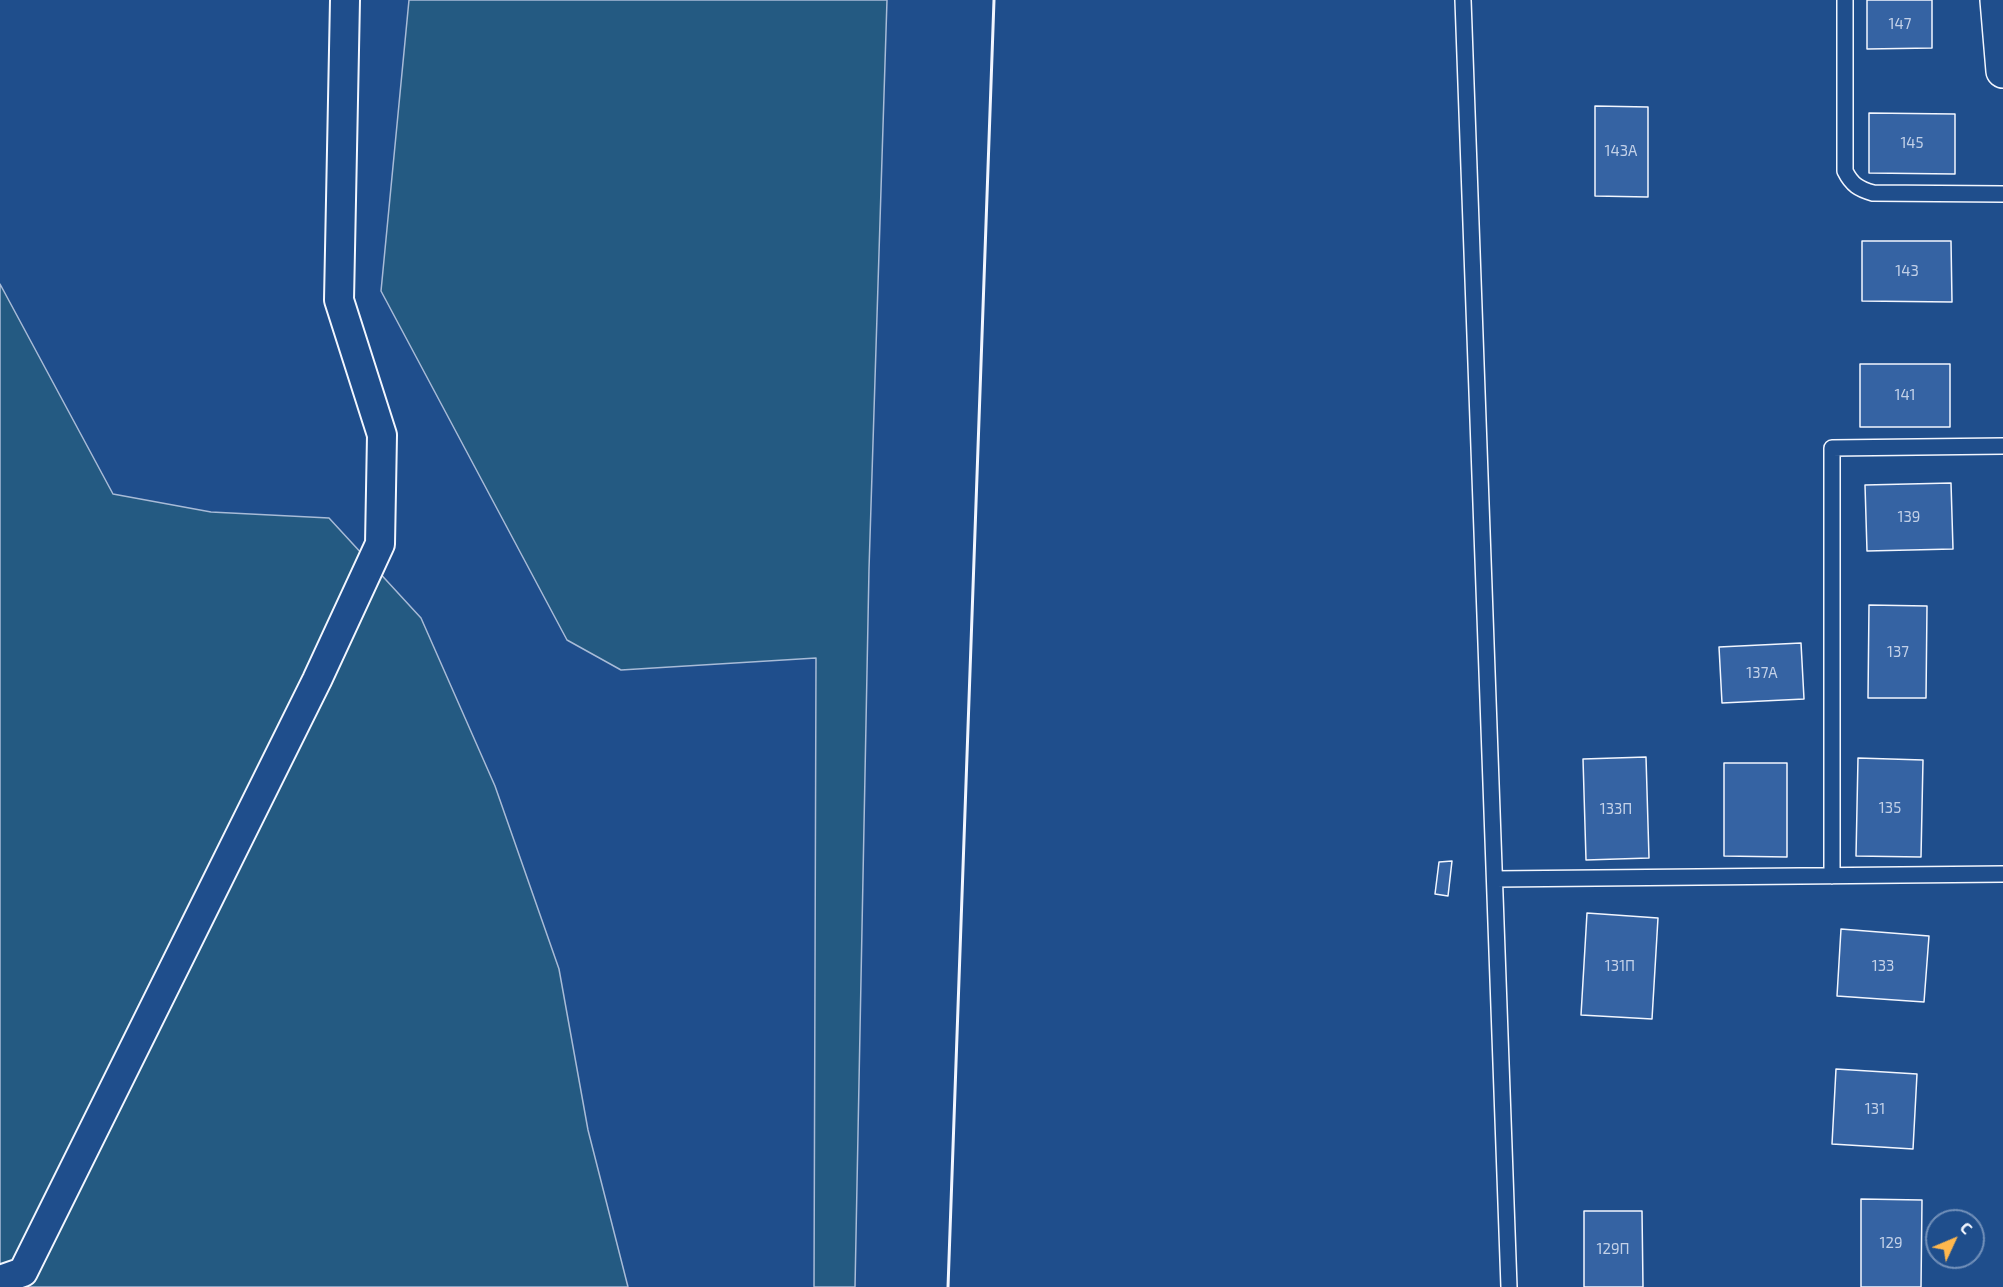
<!DOCTYPE html>
<html>
<head>
<meta charset="utf-8">
<style>
	body { margin:0 }
	#map { position:relative; width:2003px; height:1287px; overflow:hidden; background:#1f4e8c; font-family:"Exo 2",sans-serif }
	canvas { display:block }
	.north { position:absolute; left:1925px; top:1209px; width:60px; height:60px; box-sizing:border-box; background:#1f4e8c; border:2px solid #7391ba; border-radius:50%; rotate:46deg; font-size:16px; font-weight:700; line-height:24px; text-align:center; color:#f2f6ff }
	.north::after { content:''; display:block; margin:auto; width:21px; height:27px; background:#ffb74d; clip-path:polygon(50% 0,100% 100%,50% 72%,0 100%) }
</style>
</head>
<body>
<div id="map">
<canvas width="2003" height="1287"></canvas>
<div class="north">С</div>
</div>
<script>
const c = document.querySelector('canvas').getContext('2d');
c.lineJoin = 'round';
function fillPath(path, color) { c.fillStyle = color; c.fill(path, 'evenodd'); }
function strokePath(path, color, width, dash) { c.strokeStyle = color; c.lineWidth = width; c.lineCap = dash ? 'butt' : 'round'; c.setLineDash(dash || []); c.stroke(path); }
function label(font, color, halo, rows, align = 'center') {
  c.font = font + ' "Exo 2",sans-serif'; c.lineWidth = 4.5; c.setLineDash([]); c.textBaseline = 'middle'; c.strokeStyle = halo; c.fillStyle = color; for (const [text, x, y, turn = 0] of rows) {
    c.save(); c.translate(x, y); c.rotate((+turn || 0) * Math.PI / 180); c.textAlign = isNaN(turn) ? turn : align; if (halo) c.strokeText(text, 0, 0); c.fillText(text, 0, 0); c.restore();
  }
}
const green = new Path2D(`
	M409 0H887L869 569 855 1287H814L816 658 621 670 567 640 381 291Z
	M0 284 113 494 211 512 329 518 421 618 495 786 559 969 588 1130 628 1287H0Z`);
fillPath(green, '#245a82');
strokePath(green, '#a8bbd7', 1.5);
const building = new Path2D(`
	M1867 0H1932V48L1867 49Z
	M1595 106 1648 107V197L1595 196Z
	M1869 113 1955 114V174L1869 173Z
	M1862 241H1951L1952 302 1862 301Z
	M1860 364H1950V427H1860Z
	M1951 483 1953 549 1867 551 1865 485Z
	M1869 605 1927 606 1926 698H1868Z
	M1801 643 1804 699 1722 703 1719 647Z
	M1646 757 1649 858 1586 860 1583 759Z
	M1858 758 1923 760 1921 857 1856 856Z
	M1724 763H1787V857L1724 856Z
	M1452 861 1448 896 1435 894 1439 862Z
	M1587 913 1658 918 1652 1019 1581 1015Z
	M1841 929 1929 936 1924 1002 1837 996Z
	M1836 1069 1917 1074 1913 1149 1832 1144Z
	M1861 1199 1922 1200 1921 1287H1861Z
	M1584 1211H1642L1643 1287H1584Z`);
fillPath(building, '#3563a3');
strokePath(building, '#f2f6ff', 1.5);
const service = new Path2D(`
	M1463 0 1509 1287
	M1845 0V171C1852 185 1859 189 1873 193L2003 194
	M1832 876V448L2003 446
	M1495 879 2003 874`);
const minor = new Path2D(`
	M0 1280 23 1272 317 680 380 544 382 435 339 300 345 0`);
const tertiary = new Path2D(`
	M1997 0 2003 71`);
strokePath(service, '#f2f6ff', 18);
strokePath(minor, '#f2f6ff', 32);
strokePath(tertiary, '#f2f6ff', 36);
strokePath(service, '#1f4e8c', 15);
strokePath(minor, '#1f4e8c', 28);
strokePath(tertiary, '#1f4e8c', 33);
strokePath(new Path2D(`
	M948 1287 994 0`), '#f2f6ff', 3);
label('15px', '#c3d1e8', null, [
	["147",1900,24],
	["145",1912,143],
	["143А",1621,151],
	["143",1907,271],
	["141",1905,395],
	["139",1909,517],
	["137",1898,652],
	["137А",1762,673],
	["135",1890,808],
	["133П",1616,809],
	["131П",1620,966],
	["133",1883,966],
	["131",1875,1109],
	["129",1891,1243],
	["129П",1613,1249]
]);
</script>
</body>
</html>
